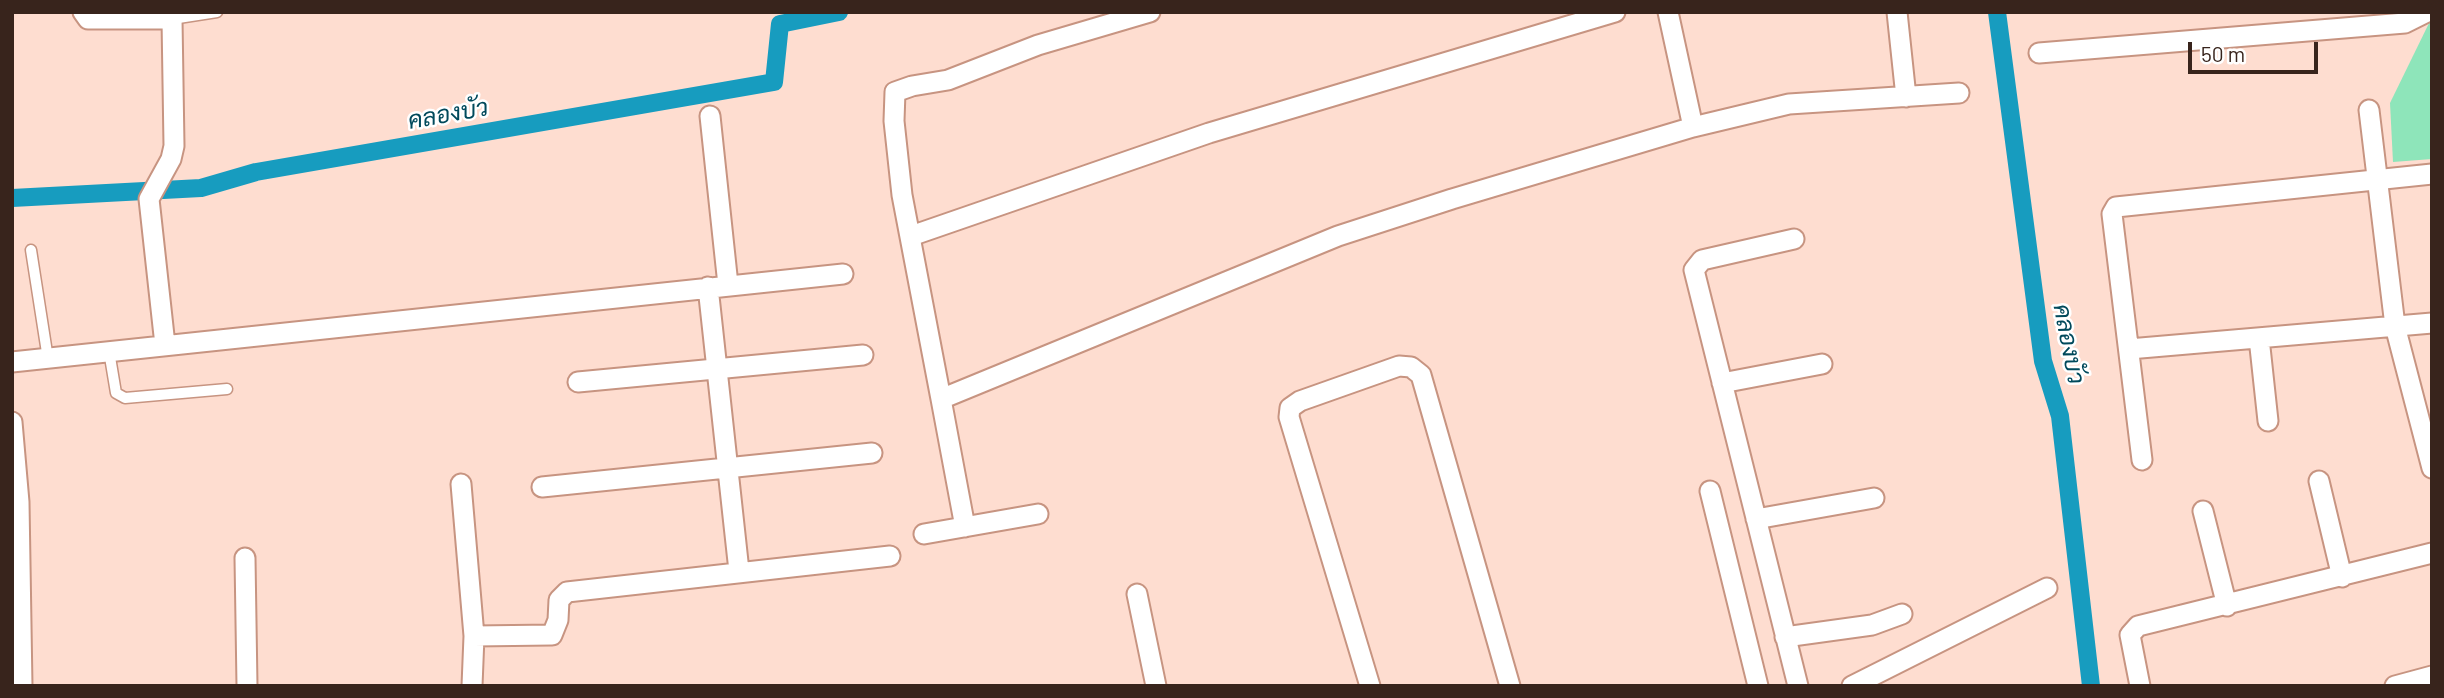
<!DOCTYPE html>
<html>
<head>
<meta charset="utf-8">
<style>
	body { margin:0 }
	#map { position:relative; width:2444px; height:698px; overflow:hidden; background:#feddd0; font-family:Barlow,sans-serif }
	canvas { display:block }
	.frame { position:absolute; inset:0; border:14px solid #38241c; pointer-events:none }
	.scale { position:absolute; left:2188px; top:42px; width:130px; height:32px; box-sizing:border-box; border:4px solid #38241c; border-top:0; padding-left:9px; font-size:21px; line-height:24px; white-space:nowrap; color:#38241c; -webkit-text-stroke:5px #fff; paint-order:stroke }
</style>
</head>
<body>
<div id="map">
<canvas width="2444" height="698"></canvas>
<div class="frame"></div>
<div class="scale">50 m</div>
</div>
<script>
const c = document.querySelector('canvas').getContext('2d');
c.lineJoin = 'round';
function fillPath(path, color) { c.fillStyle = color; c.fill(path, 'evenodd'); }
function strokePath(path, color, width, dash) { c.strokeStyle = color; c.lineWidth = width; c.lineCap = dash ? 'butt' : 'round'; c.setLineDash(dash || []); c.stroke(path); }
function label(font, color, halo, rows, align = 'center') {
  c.font = font + ' Barlow,Sarabun,sans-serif'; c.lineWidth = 5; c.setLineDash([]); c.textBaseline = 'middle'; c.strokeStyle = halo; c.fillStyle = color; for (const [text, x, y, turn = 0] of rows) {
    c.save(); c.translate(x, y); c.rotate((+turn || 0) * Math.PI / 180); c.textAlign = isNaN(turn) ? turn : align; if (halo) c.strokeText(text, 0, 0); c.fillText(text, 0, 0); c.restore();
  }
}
fillPath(new Path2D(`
	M2432 17V159L2393 162 2390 103Z`), '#8ee5ba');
strokePath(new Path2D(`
	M1997 12 2043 361 2060 416 2091 686
	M12 198 201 188 256 172 774 82 780 24 839 12`), '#179cbf', 18);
const service = new Path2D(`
	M172 19 217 12
	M31 250 48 359
	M109 351 116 393 125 398 227 389`);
const minor = new Path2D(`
	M83 12 88 19H172L174 146 171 159 149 199 165 345
	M1150 12 1038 45 948 80 912 86 895 92 894 121 902 195 941 399 1338 236 1452 199 1693 127 1789 104 1959 93
	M1668 12 1693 127
	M1897 12 1906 97
	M2039 53 2405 23 2427 12
	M2369 110 2395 326 2432 468
	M710 116 728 285
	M911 236 1209 133 1615 12
	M1794 239 1702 260 1694 270 1798 686
	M708 287 739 571
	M2259 338 2268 421
	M2129 349 2432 323
	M12 362 843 274
	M578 382 863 355
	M1722 383 1822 364
	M941 399 965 527
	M12 422 19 502 22 686
	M2142 460 2112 214 2116 207 2432 174
	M2319 481 2342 577
	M461 484 474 636 472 686
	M542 487 872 453
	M1710 491 1758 686
	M2203 511 2227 606
	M1756 519 1874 498
	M924 534 1038 514
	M245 558 247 686
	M1137 594 1156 686
	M474 636 552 635 558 620 559 600 567 592 890 556
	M1785 637 1872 625 1902 614
	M1370 686 1289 417 1290 408 1300 401 1399 366 1411 367 1421 375 1510 686
	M1852 686 2047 588
	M2140 686 2130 635 2138 626 2432 553
	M2395 686 2432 676`);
strokePath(service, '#c79481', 13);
strokePath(minor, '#c79481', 23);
strokePath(service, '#fff', 10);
strokePath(minor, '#fff', 19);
label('italic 24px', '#00495b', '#fff', [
	["คลองบัว",448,114,-10],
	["คลองบัว",2069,344,79]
]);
</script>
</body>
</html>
